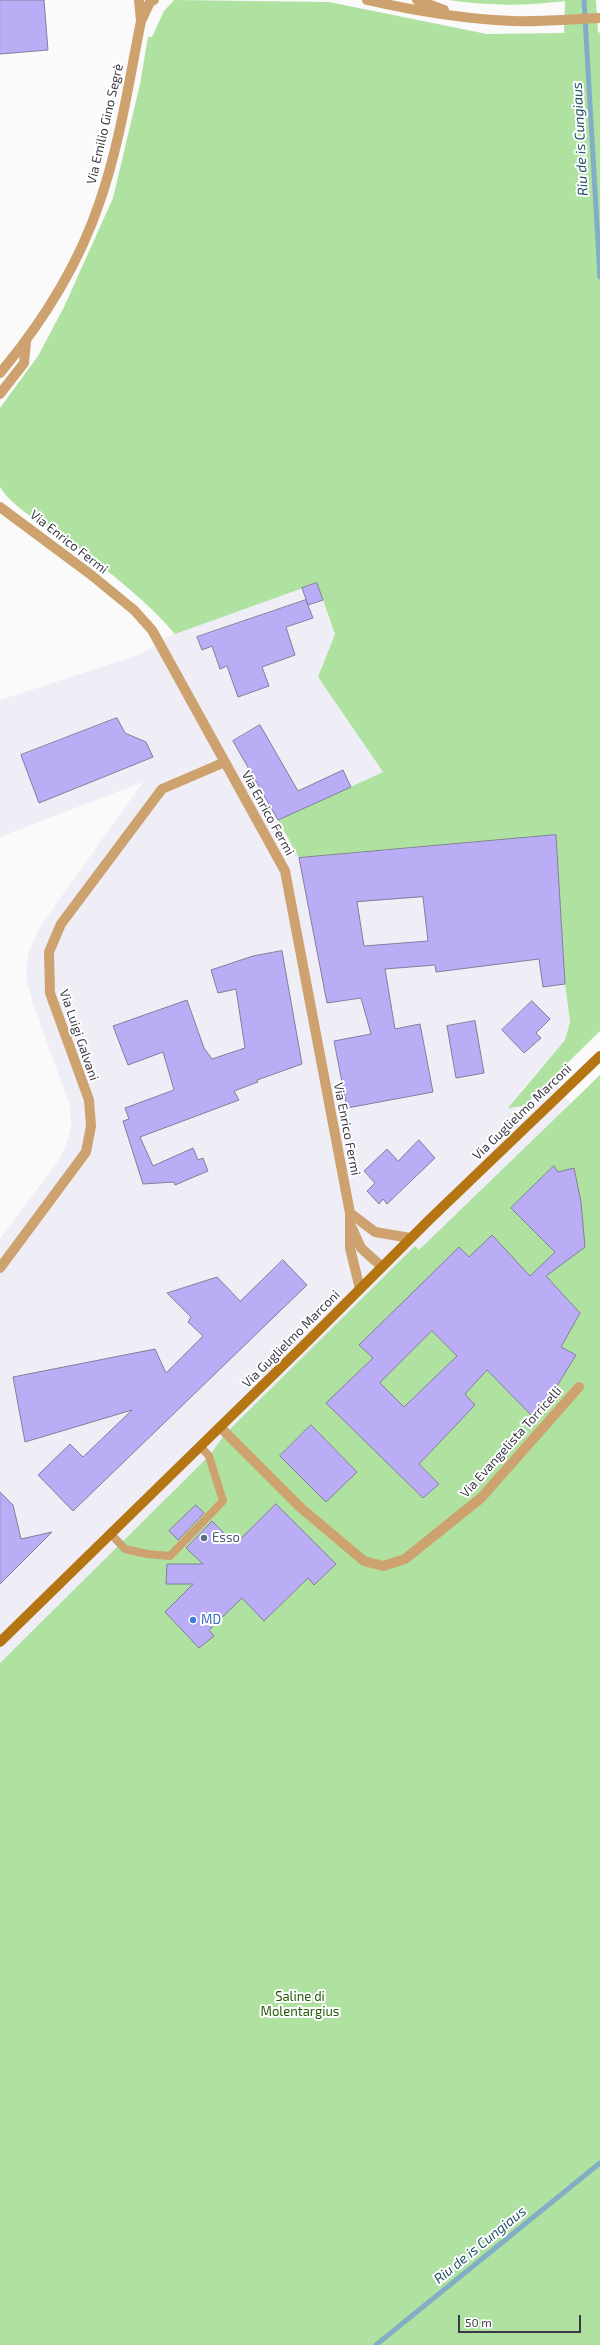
<!DOCTYPE html>
<html>
<head>
<meta charset="utf-8">
<style>
	body { margin:0 }
	#map { position:relative; width:600px; height:2345px; overflow:hidden; background:#fafafa; font-family:"Exo 2",sans-serif }
	canvas { display:block }
	.scale { position:absolute; left:458px; top:2315px; width:123px; height:18px; box-sizing:border-box; border:2px solid #3c3a47; border-top:0; padding-left:5px; font-size:12px; line-height:14px; white-space:nowrap; color:#3c3a47; -webkit-text-stroke:3px #fff; paint-order:stroke }
</style>
</head>
<body>
<div id="map">
<canvas width="600" height="2345"></canvas>
<div class="scale">50 m</div>
</div>
<script>
const c = document.querySelector('canvas').getContext('2d');
c.lineJoin = 'round';
function fillPath(path, color) { c.fillStyle = color; c.fill(path, 'evenodd'); }
function strokePath(path, color, width, dash) { c.strokeStyle = color; c.lineWidth = width; c.lineCap = dash ? 'butt' : 'round'; c.setLineDash(dash || []); c.stroke(path); }
function label(font, color, halo, rows, align = 'center') {
  c.font = font + ' "Exo 2",sans-serif'; c.lineWidth = 4; c.setLineDash([]); c.textBaseline = 'middle'; c.strokeStyle = halo; c.fillStyle = color; for (const [text, x, y, turn = 0] of rows) {
    c.save(); c.translate(x, y); c.rotate((+turn || 0) * Math.PI / 180); c.textAlign = isNaN(turn) ? turn : align; if (halo) c.strokeText(text, 0, 0); c.fillText(text, 0, 0); c.restore();
  }
}
fillPath(new Path2D(`
	M317 583 335 634 318 677 383 772 278 820 299 858 556 835 565 984 570 1022 565 1040 521 1091 524 1106 552 1079 570 1103 582 1167 600 1421V1537L0 1689V1239L60 1158 66 1146 71 1127 70 1106 34 1007 27 983 26 969 29 952 39 928 143 782 0 837V700L141 654 171 635Z`), '#efeef6');
fillPath(new Path2D(`
	M174 0 329 2 487 34 564 33 565 1C524 6 490 6 448 0H596L598 32 600 33V1031L524 1106 508 1108 565 1040 570 1022 565 984 556 835 299 858 278 820 383 772 318 677 335 634 317 583 175 634C146 600 109 572 74 545 52 529 14 510 0 487V408L38 356 64 307 113 198 140 84 148 37H152L164 11Z
	M600 1075V2345H0V1663L209 1456 225 1434 415 1246 419 1250Z`), '#afe2a1');
strokePath(new Path2D(`
	M584 0 600 277
	M376 2345 600 2163`), '#81aec5', 5);
const building = new Path2D(`
	M0 0H44L48 50 0 54Z
	M317 583 323 600 308 605 302 588Z
	M306 600 313 618 286 627 295 655 262 667 269 686 238 697 227 666 220 669 212 646 202 650 197 637Z
	M117 718 125 733 146 742 153 757 39 803 21 755Z
	M260 725 298 791 343 770 351 787 278 820 233 741Z
	M556 835 565 984 543 987 539 959 436 972 435 965 385 969 395 1029 420 1024 433 1092 347 1108 334 1041 371 1034 361 998 327 1003 299 858ZM423 897 428 941 364 946 357 902Z
	M282 951 302 1064 257 1080 258 1082 234 1091 239 1100 140 1137 153 1166 193 1148 198 1160 203 1158 208 1171 175 1185 174 1182 143 1184 123 1121 129 1119 125 1108 174 1090 163 1052 128 1065 113 1026 187 1000 204 1048 212 1059 245 1048 236 989 218 993 211 970 253 956Z
	M532 1001 550 1019 536 1033 541 1038 524 1053 502 1030Z
	M475 1021 484 1073 456 1078 447 1026Z
	M419 1140 435 1158 387 1204 383 1199 379 1204 367 1191 375 1183 364 1171 387 1149 398 1161Z
	M554 1166 558 1172 574 1168 581 1202 585 1247 546 1276 580 1313 561 1347 576 1355 536 1420 487 1370 465 1394 475 1405 419 1464 439 1484 423 1498 326 1403 373 1358 359 1345 459 1247 469 1257 492 1235 530 1276 555 1252 511 1208ZM432 1331 457 1356 404 1407 380 1383Z
	M283 1260 307 1285 73 1511 38 1475 70 1444 83 1457 132 1410 25 1442 13 1377 155 1349 166 1373 203 1336 188 1322 191 1317 167 1293 217 1277 240 1301Z
	M311 1425 357 1472 326 1502 280 1456Z
	M0 1492 13 1505 21 1539 52 1532 0 1584Z
	M276 1504 336 1564 314 1585 308 1578 264 1621 242 1598 209 1630 214 1636 199 1648 165 1612 193 1584H166L167 1564H203L186 1548 212 1521 235 1544Z
	M196 1505 204 1513 178 1540 169 1531Z`);
fillPath(building, '#baadf6');
strokePath(building, '#827e9c', 1);
strokePath(new Path2D(`
	M111 1534 125 1549 147 1554 170 1556 223 1501 209 1456 200 1446`), '#cda26f', 8);
strokePath(new Path2D(`
	M0 394 24 363 26 341
	M0 507 90 574 134 610 152 630 285 871 350 1213V1248L360 1289
	M350 1213 375 1232 410 1238
	M352 1228 361 1248 382 1267
	M0 1268 86 1152 91 1126 89 1100 50 993 49 952 61 924 162 789 225 762
	M220 1427 301 1508 364 1561 383 1566 405 1559 481 1498 579 1387`), '#cda26f', 10);
strokePath(new Path2D(`
	M367 0C415 11 463 19 512 21 541 22 571 19 600 18
	M417 0 444 10
	M141 21 150 2 154 0
	M0 373C42 323 79 264 100 201 120 143 129 81 141 21L139 0`), '#cda26f', 10);
strokePath(new Path2D(`
	M0 1642 309 1340 429 1220 600 1056`), '#b47512', 10);
for (const [x, y, r, color] of [
	[204,1538,4,"#5c6f8a"],
	[193,1620,4,"#3f7fe0"]
]) { const dot = new Path2D(); dot.arc(x, y, r, 0, 2 * Math.PI); c.fillStyle = color; c.fill(dot); strokePath(dot, '#fff', 1.5); }
label('13px', '#3c3a47', '#fff', [
	["Via Emilio Gino Segrè",105,124,-77],
	["Via Enrico Fermi",69,542,38],
	["Via Enrico Fermi",268,813,61],
	["Via Luigi Galvani",79,1035,71],
	["Via Guglielmo Marconi",522,1112,-44],
	["Via Enrico Fermi",347,1129,79],
	["Via Guglielmo Marconi",291,1339,-45],
	["Via Evangelista Torricelli",511,1442,-48]
]);
label('13px', '#4e5e75', '#fff', [
	["Esso",212,1538]
], 'left');
label('13px', '#366cbe', '#fff', [
	["MD",201,1620]
], 'left');
label('13px', '#205a05', '#fff', [
	["Saline di",300,1997],
	["Molentargius",300,2012]
]);
label('italic 14px', '#225468', '#fff', [
	["Riu de is Cungiaus",580,139,-93],
	["Riu de is Cungiaus",480,2245,-39]
]);
</script>
</body>
</html>
